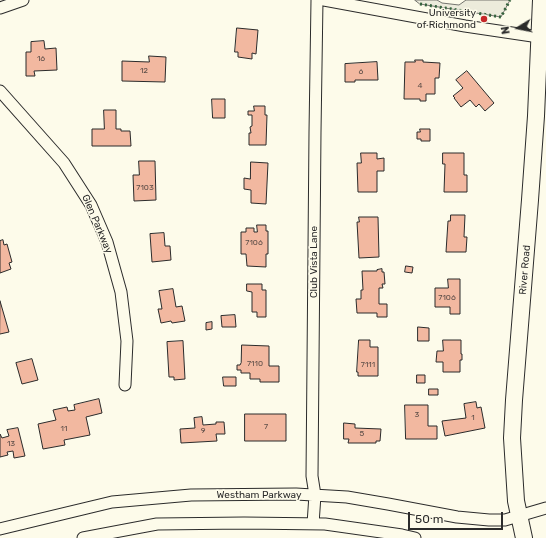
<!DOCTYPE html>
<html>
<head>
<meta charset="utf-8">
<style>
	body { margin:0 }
	#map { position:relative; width:546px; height:538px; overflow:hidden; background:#fdfbea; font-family:Rubik,sans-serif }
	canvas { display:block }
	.north { position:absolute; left:498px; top:8px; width:40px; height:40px; -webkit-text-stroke:3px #fdfbea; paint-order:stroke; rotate:260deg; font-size:11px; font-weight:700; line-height:16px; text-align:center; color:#2b2b2b }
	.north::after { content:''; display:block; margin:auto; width:14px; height:18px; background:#2b2b2b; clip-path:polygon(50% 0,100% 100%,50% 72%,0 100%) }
	.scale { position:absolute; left:408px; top:512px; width:95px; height:18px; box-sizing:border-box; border:2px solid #2b2b2b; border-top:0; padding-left:5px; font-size:12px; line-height:14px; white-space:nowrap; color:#2b2b2b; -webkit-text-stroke:3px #fdfbea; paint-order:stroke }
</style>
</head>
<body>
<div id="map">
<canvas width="546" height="538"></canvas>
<div class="north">N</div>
<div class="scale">50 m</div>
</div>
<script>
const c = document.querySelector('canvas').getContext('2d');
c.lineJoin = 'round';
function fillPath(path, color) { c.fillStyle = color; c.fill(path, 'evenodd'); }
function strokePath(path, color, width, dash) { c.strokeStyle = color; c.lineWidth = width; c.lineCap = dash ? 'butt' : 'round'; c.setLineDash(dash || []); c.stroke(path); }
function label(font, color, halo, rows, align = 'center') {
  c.font = font + ' Rubik,sans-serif'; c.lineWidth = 3; c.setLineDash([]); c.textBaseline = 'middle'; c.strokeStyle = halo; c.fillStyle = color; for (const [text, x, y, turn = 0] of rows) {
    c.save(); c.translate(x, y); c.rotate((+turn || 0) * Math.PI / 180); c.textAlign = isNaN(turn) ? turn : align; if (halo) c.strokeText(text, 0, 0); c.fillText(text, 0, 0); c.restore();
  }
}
const green = new Path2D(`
	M415 0H437L442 3 459 5 466 0H510L501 17 420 4Z`);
fillPath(green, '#ecebdb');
strokePath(green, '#74746e', 1);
const building = new Path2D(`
	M237 28 258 30 256 54 252 53V59L238 57V52H235Z
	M44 41 45 49 56 48 57 70 34 71 35 76H26V52H31V42Z
	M149 56 166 57 165 82 122 81V61L149 62Z
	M415 60H423V62L440 63 439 78H435V94H426V101H420V99H404L405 62H415Z
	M377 62 378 80H355V82H345V64Z
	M467 71 494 103 485 111 479 104 476 107 470 100 461 107 454 98H455L453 96 463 88 456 80Z
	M212 99H225V118H213Z
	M254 106H265V115H267L266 145H249V133H251L250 127 252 126V115H248V111H254Z
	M104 110H116V129H121V131H130L131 146H92V129H104Z
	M420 129H430V141H421V139H417V132H420Z
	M361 153H377V159L384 158V171H377V192H358L357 163H361Z
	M443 153H464V175H467V192H444L445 164H443Z
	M139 161H155L156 200 134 201 133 175H139Z
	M251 162 268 163 266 204 251 203V190L244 189V178L250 179Z
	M451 215H465L464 237H467L466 252H446L448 221H450Z
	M359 217H378L379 257 359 258 357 222H359Z
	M257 225H266V231H268V254H266V267L247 266 246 254H241V232H246V228H254V232H257Z
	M164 233 165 246H170L171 260 152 262 150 234Z
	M3 240 4 245 7 244 12 262 9 263 11 269 0 273V241Z
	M406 266 413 267 412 273 405 272Z
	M382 269V272H384L385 284H382L383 288H379V304H387V317H377V313H357L356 299H361V290H363L362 271H377V270Z
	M448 279H460V314H450V307H435V288H448Z
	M247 284H262V290H266V317H257V312H252V292L247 291Z
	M173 289 176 307 182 306 185 321 172 323 171 321 161 323 158 309H162L159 291Z
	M0 301 9 332 0 334Z
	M235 315 236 327H222L221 316Z
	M212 322V329L206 330V323Z
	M418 327 429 328V341H418Z
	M359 340H370V347H378V376H358V372H357Z
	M443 340H461V354H462V360H460V372H443V362H436L437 351H443Z
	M183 341 185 379 174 380V377H169L167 342Z
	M242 345 269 346V366H279V382H260V379H250V373H241V370H237V365H240L241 363Z
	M32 359 38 380 22 384 16 363Z
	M417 375H425V383H417Z
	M223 377H236V386H224Z
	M429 389H438V395H429Z
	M99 399 102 413 86 417 90 435 64 440 65 445 43 449 38 424 56 420 53 410 67 407 68 411 75 410 74 405Z
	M476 402 477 408 481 407 485 428 445 436 442 421 466 418 464 404Z
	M405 405H428V426H437V439H406Z
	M245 414H286V441H245Z
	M202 417 203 425 216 424V422H224L225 434H216L217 441 181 443 180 429 195 428 194 418Z
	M344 423 355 424V428L381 429 380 441H376V443H348L349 439H344Z
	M18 428 25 456 14 458 13 451 7 452 8 455 0 457V434L2 438 9 436 7 430Z`);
fillPath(building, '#f2b8a0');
strokePath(building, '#2b2b2b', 1);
const street = new Path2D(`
	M324 0 465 26 539 37
	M0 8 23 0
	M0 91 64 163 91 205 107 242 121 292 127 341 125 385
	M313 524 315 495 312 476 315 132 317 0
	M0 529 112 502 191 495 296 494 347 497 388 504 457 517 489 520H505L546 508
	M83 538 157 524 244 523 325 524 402 535 415 538`);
const secondary = new Path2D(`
	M524 538 516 501 512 438 514 400 530 200 536 116 541 0`);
strokePath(street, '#2b2b2b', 13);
strokePath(secondary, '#2b2b2b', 18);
strokePath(street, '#fdfbea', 11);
strokePath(secondary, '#fdfbea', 16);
strokePath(new Path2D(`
	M420 4 501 17 510 0`), '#34623c', 3, [2, 3]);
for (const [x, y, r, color] of [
	[484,19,4,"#c62828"]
]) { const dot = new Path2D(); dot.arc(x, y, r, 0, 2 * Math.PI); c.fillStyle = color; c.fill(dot); strokePath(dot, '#fdfbea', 1.5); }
label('8px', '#5d4e48', null, [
	["16",41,59],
	["12",144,71],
	["6",361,72],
	["4",420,86],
	["7103",145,188],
	["7106",254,243],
	["7106",447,298],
	["7110",255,364],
	["7111",368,365],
	["3",417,415],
	["1",473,418],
	["7",266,427],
	["11",64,429],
	["9",203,431],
	["5",362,434],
	["13",11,444]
]);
label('10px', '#2b2b2b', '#fdfbea', [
	["University",476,13],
	["of Richmond",476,25]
], 'right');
label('10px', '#2b2b2b', '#fdfbea', [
	["Glen Parkway",97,224,67],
	["Club Vista Lane",314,262,-90],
	["River Road",525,270,-85],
	["Westham Parkway",259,495]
]);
</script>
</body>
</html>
